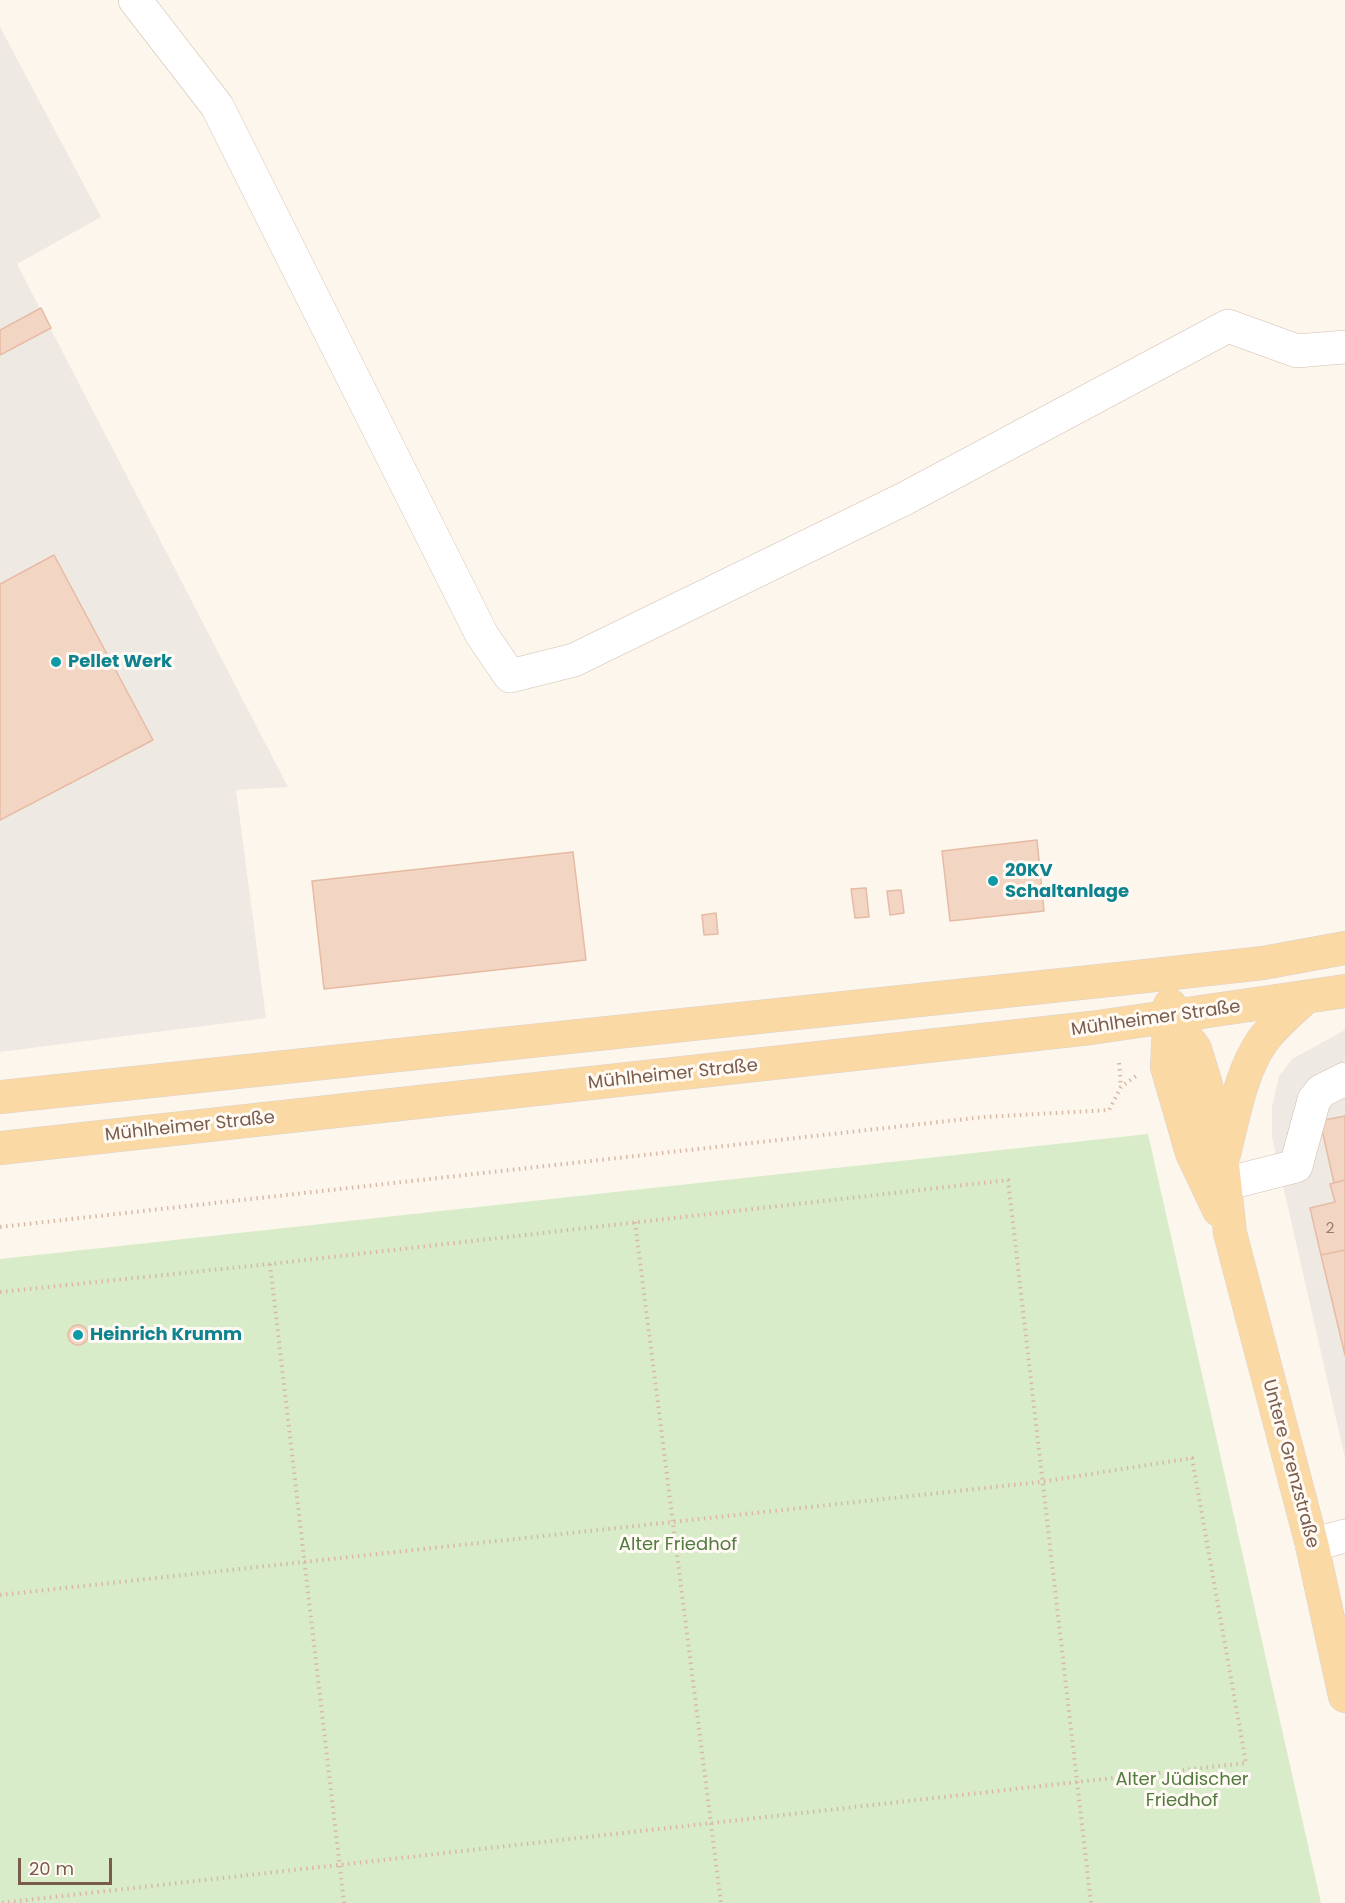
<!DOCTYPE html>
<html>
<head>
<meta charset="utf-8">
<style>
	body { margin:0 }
	#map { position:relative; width:1345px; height:1903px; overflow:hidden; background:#fdf6ec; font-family:Poppins,sans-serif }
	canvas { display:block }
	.scale { position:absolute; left:18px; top:1858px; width:94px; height:27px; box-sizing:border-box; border:3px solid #7a5c4d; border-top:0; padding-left:8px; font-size:18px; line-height:21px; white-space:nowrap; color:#7a5c4d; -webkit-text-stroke:4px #fffaf3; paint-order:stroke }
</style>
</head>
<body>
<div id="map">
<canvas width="1345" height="1903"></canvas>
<div class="scale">20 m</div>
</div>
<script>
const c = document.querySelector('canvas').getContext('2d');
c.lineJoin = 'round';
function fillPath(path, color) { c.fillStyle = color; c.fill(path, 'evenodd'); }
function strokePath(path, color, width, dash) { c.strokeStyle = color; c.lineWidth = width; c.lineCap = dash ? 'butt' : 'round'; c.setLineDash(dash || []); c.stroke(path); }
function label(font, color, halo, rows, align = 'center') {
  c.font = font + ' Poppins,sans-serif'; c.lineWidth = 6; c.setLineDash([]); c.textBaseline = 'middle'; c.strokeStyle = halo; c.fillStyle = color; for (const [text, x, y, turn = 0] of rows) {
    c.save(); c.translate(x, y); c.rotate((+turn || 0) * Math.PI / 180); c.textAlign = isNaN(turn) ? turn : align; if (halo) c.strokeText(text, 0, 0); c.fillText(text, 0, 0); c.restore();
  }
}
fillPath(new Path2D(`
	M0 27 101 217 17 264 288 787 236 790 266 1018 0 1052Z
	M1345 1030V1458L1272 1137V1107L1279 1076 1292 1059Z`), '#efe9e4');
fillPath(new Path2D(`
	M1148 1134 1321 1903H0V1259Z`), '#d8ecc9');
const building = new Path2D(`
	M41 308 51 328 0 355V330Z
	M54 555 153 740 0 820V584Z
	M1037 840 1044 911 950 921 942 851Z
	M573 852 586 960 324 989 312 881Z
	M866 888 869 917 855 918 851 889Z
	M901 890 904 913 890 915 887 891Z
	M716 913 718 934 704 935 702 915Z
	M1345 1116V1180L1334 1183 1320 1121Z
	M1345 1180V1250L1321 1255 1310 1208 1335 1202 1330 1184Z
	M1345 1250V1355L1321 1255Z
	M68 1335a10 10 0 1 1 20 0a10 10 0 1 1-20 0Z`);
fillPath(building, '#f3d5c3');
strokePath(building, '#e6bba3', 1.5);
const minor = new Path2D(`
	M135 0 217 106 482 635 510 676 574 660 904 499 1228 326 1297 351 1345 347
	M1225 1184 1296 1166 1314 1100 1321 1091 1345 1079
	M1312 1545 1345 1536`);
const major = new Path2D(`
	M1170 1005 1167 1067 1192 1153 1219 1210
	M1171 1016 1195 1049 1206 1085 1222 1160 1230 1233 1312 1545 1345 1696
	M0 1097 1128 978 1263 963 1345 948
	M0 1148 1091 1028 1345 991
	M1224 1154C1234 1116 1240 1073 1263 1040 1275 1024 1291 1011 1306 997`);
strokePath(minor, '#d1beb0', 34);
strokePath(major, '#dad1cd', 34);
strokePath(new Path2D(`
	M1119 1063 1121 1086
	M635 1222 721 1903
	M0 1227 984 1117 1109 1110 1121 1087 1136 1076
	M270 1264 344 1903
	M0 1292 270 1264 1008 1180 1091 1903
	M0 1595 1040 1482 1192 1458 1246 1763 0 1903`), '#d9b8a5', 4, [1.5, 4.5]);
strokePath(minor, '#fff', 33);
strokePath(major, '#fbd9a5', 33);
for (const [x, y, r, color] of [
	[56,662,6,"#0f9aa8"],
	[993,881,6,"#0f9aa8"],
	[78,1335,6,"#0f9aa8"]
]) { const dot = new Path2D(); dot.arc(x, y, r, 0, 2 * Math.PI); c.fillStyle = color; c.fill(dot); strokePath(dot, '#fffaf3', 2); }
label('15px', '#987a6a', null, [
	["2",1330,1229]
]);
label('bold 18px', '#0d838f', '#fffaf3', [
	["Pellet Werk",68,662],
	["20KV",1005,871],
	["Schaltanlage",1005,892],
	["Heinrich Krumm",90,1335]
], 'left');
label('18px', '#7a5c4d', '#fffaf3', [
	["Mühlheimer Straße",1156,1019,-8],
	["Mühlheimer Straße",673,1075,-6],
	["Mühlheimer Straße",190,1127,-6],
	["Untere Grenzstraße",1290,1464,75]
]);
label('18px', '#537a41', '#fffaf3', [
	["Alter Friedhof",678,1545],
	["Alter Jüdischer",1182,1780],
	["Friedhof",1182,1801]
]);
</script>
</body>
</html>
